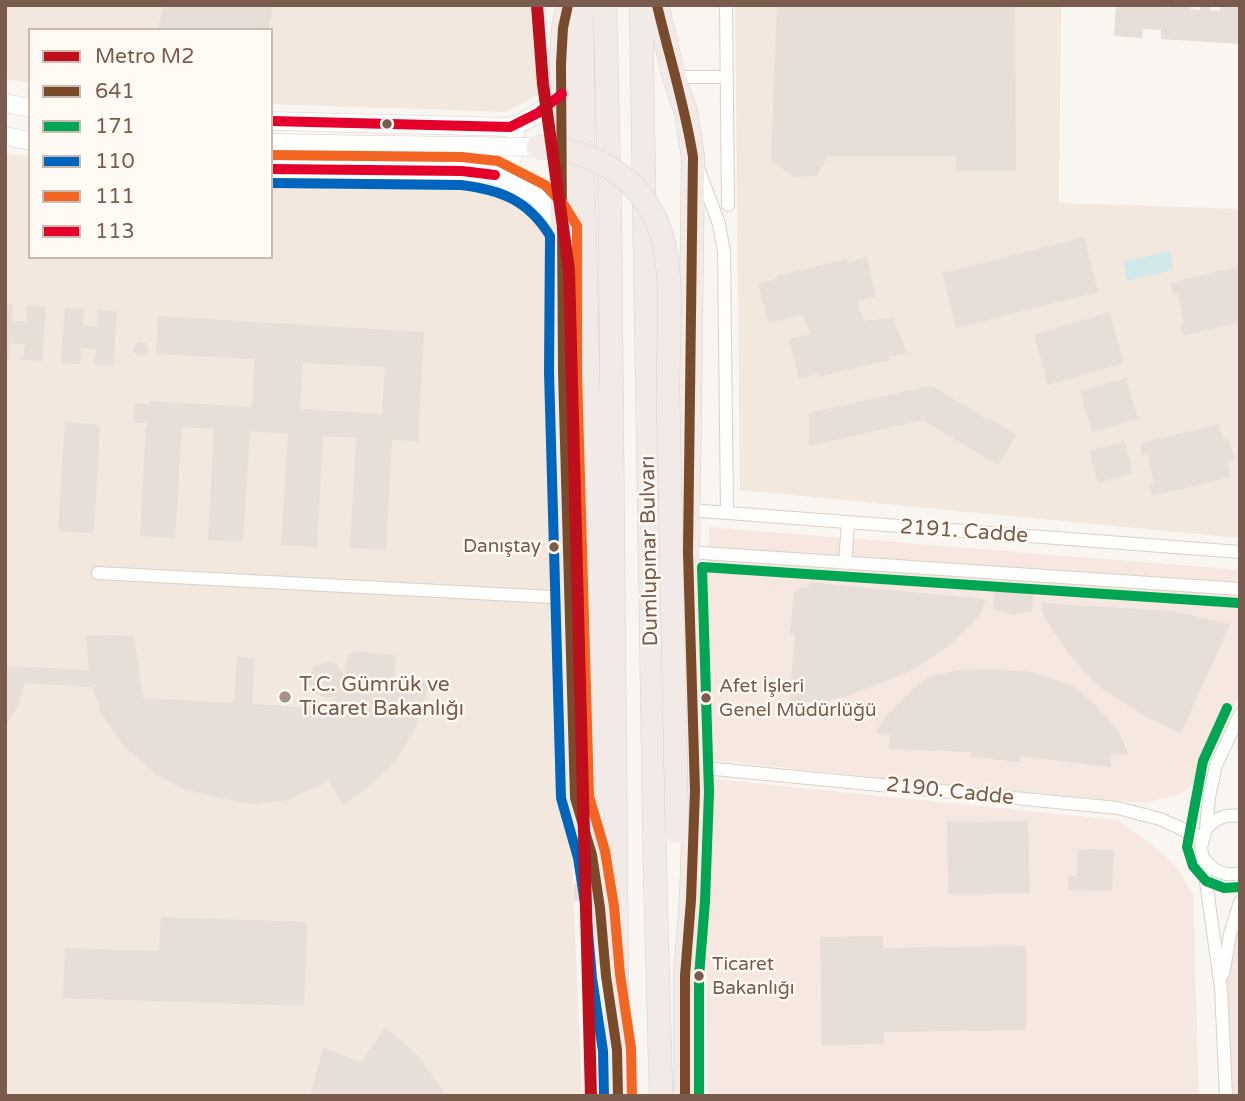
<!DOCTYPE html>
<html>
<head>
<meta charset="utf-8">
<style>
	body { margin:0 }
	#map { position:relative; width:1245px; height:1101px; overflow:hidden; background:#f9f5f0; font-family:"Varela Round",sans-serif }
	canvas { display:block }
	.frame { position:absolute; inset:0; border:7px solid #7a5c4d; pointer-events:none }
	.legend { position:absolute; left:28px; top:28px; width:245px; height:231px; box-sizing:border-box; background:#fffaf3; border:2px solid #cabbb1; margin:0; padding:9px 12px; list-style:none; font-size:21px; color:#7a5c4d }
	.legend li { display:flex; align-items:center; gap:14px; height:35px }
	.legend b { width:35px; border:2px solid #cabbb1 }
</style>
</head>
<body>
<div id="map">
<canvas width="1245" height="1101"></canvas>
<div class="frame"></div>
<ul class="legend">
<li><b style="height:9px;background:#bf0e1c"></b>Metro M2</li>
<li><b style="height:9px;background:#7a4b2a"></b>641</li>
<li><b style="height:9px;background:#00a651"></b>171</li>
<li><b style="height:9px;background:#0065bd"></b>110</li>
<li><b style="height:9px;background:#f26522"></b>111</li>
<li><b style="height:9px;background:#e4002b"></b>113</li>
</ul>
</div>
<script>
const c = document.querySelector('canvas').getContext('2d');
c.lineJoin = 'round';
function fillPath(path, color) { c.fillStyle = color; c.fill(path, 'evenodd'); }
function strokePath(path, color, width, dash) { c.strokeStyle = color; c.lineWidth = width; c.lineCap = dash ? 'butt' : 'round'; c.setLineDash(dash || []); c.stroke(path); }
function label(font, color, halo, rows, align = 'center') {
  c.font = font + ' "Varela Round",sans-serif'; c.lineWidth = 5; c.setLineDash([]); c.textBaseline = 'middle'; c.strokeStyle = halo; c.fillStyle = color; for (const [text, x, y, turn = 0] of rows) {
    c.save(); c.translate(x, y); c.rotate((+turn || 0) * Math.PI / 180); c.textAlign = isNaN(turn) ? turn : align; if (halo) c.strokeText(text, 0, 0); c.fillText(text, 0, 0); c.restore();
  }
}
fillPath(new Path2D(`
	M5 5H546V64L539 94 506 112 271 104V30H30V83L5 79Z
	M735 5H1061L1059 203 1240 209V538L740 490Z
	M5 154 30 156V257H271V182L498 192 545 224 582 1096H5Z
	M1240 902V1096H1226L1221 988Z`), '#f2e8de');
fillPath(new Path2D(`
	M709 527 1240 570V693L1202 779 1178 795 1144 803 909 781 703 759Z
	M705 778 1117 820 1150 843 1174 864 1193 894 1199 1096H708Z`), '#f6e8e1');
fillPath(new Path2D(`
	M1170 251 1173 270 1127 281 1123 262Z`), '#d0e8ea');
fillPath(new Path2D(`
	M163 5H273L268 30H158Z
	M777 5H1015L1016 171H956V156H828L817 176 794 177 771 160Z
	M1116 5H1163V7L1170 8V5H1190V9L1200 10V5H1210V10L1220 11V5H1240V44L1161 39V30L1143 29 1142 38 1114 36Z
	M1084 237 1098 292 956 328 942 273Z
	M867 257 876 297 858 301 863 321 893 318 907 353 888 357 889 360 818 377 817 374 799 379 789 339 811 334 802 315 768 323 758 283 777 279 776 276 847 259 848 262Z
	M1240 266V322L1183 336 1180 323 1184 322 1178 294 1173 295 1170 283Z
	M5 304H13L12 321 26 322 27 305 46 307 42 361 23 360 25 344 10 343 9 359H5Z
	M65 308 84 309 83 325 97 326 98 310 117 311 113 366 94 365 96 349 81 348 80 364 61 363Z
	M1109 312 1124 363 1048 385 1034 335Z
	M158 316 424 332 418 441 392 440 386 550 350 548 356 438 323 436 317 547 281 545 288 434 250 431 243 542 208 540 214 429 182 427 175 538 140 536 146 425H148V423L133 422 135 403 150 404V401L252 407 255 359 156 354ZM303 363 385 367 382 414 300 409Z
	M134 349a7 7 0 1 1 14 0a7 7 0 1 1-14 0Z
	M1126 378 1138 419 1092 432 1080 391Z
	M929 386 934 387 988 420 989 418 1017 435 998 465 923 420 809 446V413Z
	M65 422 100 425 94 533 58 531Z
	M1219 424 1223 440 1229 438 1234 460 1228 462 1231 477 1152 496 1149 484 1154 483 1147 454 1142 456 1140 443Z
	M1124 441 1133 473 1098 483 1089 451Z
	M809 582 858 587 985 599 982 612 957 638 942 651 911 671 847 696 827 701 789 703 795 633H790L794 591H798L799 587 809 588Z
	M995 583 1034 586 1032 611 1013 615 993 609Z
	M1042 603 1172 611 1230 624 1181 733 1143 715 1102 689 1068 653 1052 629 1042 612Z
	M86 635 134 636 143 698 234 703 237 657 255 658 252 704 329 709 336 696 327 698 314 693 309 685V675L314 667 327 662 336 664 344 675 348 654H352L353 651 396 655 394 680 405 682 406 676 428 681 427 692 415 729 394 763 365 789 343 805 329 781 288 800 254 804 210 796 181 788 157 775 123 745 101 712 93 687 25 683 17 707 5 727V666L89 670Z
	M995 669 1031 672 1071 685 1092 701 1114 726 1124 742 1128 755 1111 754V767L1020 756V762L971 757V752L889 749 890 734 876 733 885 717 919 683 935 675 960 670Z
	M1028 821 1030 893 948 894 947 822Z
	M1078 849 1114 850 1112 891 1068 890V876H1077Z
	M574 884H584V901H574Z
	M161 917 307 922 304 1006 63 998 65 948 159 951Z
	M883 936V948L1026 946V1030L884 1032V1044L822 1045 820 937Z
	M385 1027 419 1057 446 1096H319L311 1093 323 1047 361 1063Z`), '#e6ded7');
const street = new Path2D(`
	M726 5 728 205
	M674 77H726
	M698 168 719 224 724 252 727 513
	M689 510 1240 552
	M688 552 1240 589
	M845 563 848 523
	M98 573 571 598
	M694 767 1118 808 1160 819 1202 838
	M1206 829C1215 818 1225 814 1240 816
	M1203 857C1212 871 1224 877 1240 873
	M1223 974 1230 934 1240 902
	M1226 1096 1221 988 1201 847 1206 829 1209 797 1216 765 1240 714`);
const secondary = new Path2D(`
	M5 103 30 108
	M271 121 510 127C531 120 546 109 562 94
	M5 136 30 141
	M271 143 393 145
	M271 169 462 171 495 175 536 196 553 214 563 231
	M495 175C511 164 518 154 515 135`);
const highway = new Path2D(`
	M568 5 563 28 561 64 563 372 575 798 592 855 604 954
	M582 5 583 160 593 597 599 770 610 801
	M605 5 610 220 618 1096
	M641 5 655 872 661 1096
	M657 5 674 77 686 112 693 157 688 552 695 791 691 900 685 976V1096`);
strokePath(street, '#d7d1cb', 14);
strokePath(secondary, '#d9d2cb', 19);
strokePath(highway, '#dad1cc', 24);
strokePath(street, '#fefefd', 12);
strokePath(secondary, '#fefefd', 18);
strokePath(highway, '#f2eae7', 23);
const secondaryBridge = new Path2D(`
	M393 145 538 147`);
const highwayBridge = new Path2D(`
	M538 147C589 149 635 173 657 222 677 269 667 343 668 396 671 541 674 686 677 831`);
strokePath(secondaryBridge, '#d9d2cb', 19, []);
strokePath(highwayBridge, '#dad1cc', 24, []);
strokePath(secondaryBridge, '#fefefd', 18);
strokePath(highwayBridge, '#f2eae7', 23);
strokePath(new Path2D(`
	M568 5 563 28 561 64 563 372 575 798 592 855 600 908 606 976 617 1050 618 1096
	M657 5C669 56 685 106 693 157L688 552 695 791 691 900 685 976V1096`), '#7a4b2a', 10);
strokePath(new Path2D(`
	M1227 708 1203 761 1187 847 1193 866 1206 881 1224 888 1240 887
	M699 1096V977L705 901 709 792 702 567 1239 603`), '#00a651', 10);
strokePath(new Path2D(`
	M271 183 461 185C501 190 528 200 550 236L549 372 561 798 578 858 586 910 592 978 603 1051 604 1096`), '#0065bd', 10);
strokePath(new Path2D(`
	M271 155 462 157 498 161 545 185 564 205 577 226V372L589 796 605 851 614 906 620 974 631 1048 632 1096`), '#f26522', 10);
strokePath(new Path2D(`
	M271 121 510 127 538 113 562 94
	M271 169 462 171 495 175`), '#e4002b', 10);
strokePath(new Path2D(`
	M537 5 543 84 569 270 591 1096`), '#bf0e1c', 12);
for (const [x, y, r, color] of [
	[387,124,6,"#7a5c4d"],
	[554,547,6,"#7a5c4d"],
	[285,697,7,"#a69286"],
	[706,698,6,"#7a5c4d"],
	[699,976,6,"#7a5c4d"]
]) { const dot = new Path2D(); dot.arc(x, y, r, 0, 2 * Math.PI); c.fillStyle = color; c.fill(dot); strokePath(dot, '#fffaf3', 2.5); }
label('19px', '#7a5c4d', '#fffaf3', [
	["Danıştay",541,547,"right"],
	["Afet İşleri",719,687],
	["Genel Müdürlüğü",719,711],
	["Ticaret",712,965],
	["Bakanlığı",712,989]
], 'left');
label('21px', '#7a5c4d', '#fffaf3', [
	["2191. Cadde",964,532,4],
	["Dumlupınar Bulvarı",650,551,-91],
	["2190. Cadde",950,792,6]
]);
label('21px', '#7a5c4d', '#fffaf3', [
	["T.C. Gümrük ve",299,685],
	["Ticaret Bakanlığı",299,709]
], 'left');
</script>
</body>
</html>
